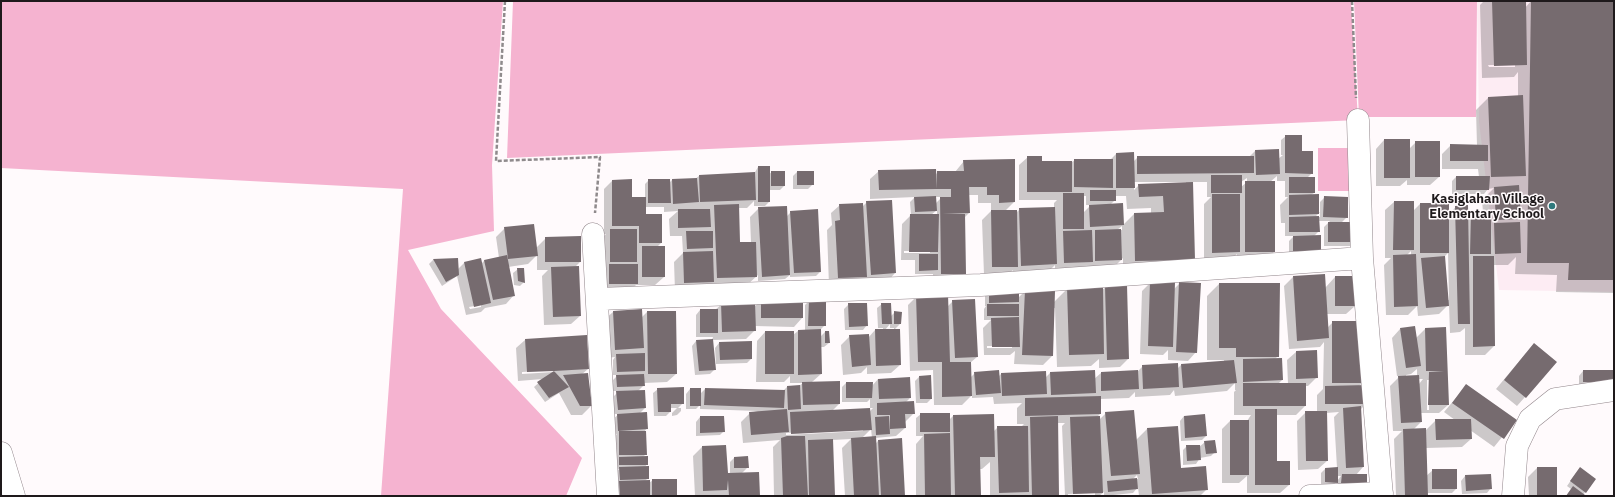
<!DOCTYPE html>
<html>
<head>
<meta charset="utf-8">
<style>
	body { margin:0 }
	#map { position:relative; width:1615px; height:497px; overflow:hidden; background:#fffafc; font-family:"IBM Plex Sans",sans-serif }
	canvas { display:block }
	.frame { position:absolute; inset:0; border:2px solid #1e191b; pointer-events:none }
</style>
</head>
<body>
<div id="map">
<canvas width="1615" height="497"></canvas>
<div class="frame"></div>
</div>
<script>
const c = document.querySelector('canvas').getContext('2d');
c.lineJoin = 'round';
function fillPath(path, color) { c.fillStyle = color; c.fill(path, 'evenodd'); }
function strokePath(path, color, width, dash) { c.strokeStyle = color; c.lineWidth = width; c.lineCap = dash ? 'butt' : 'round'; c.setLineDash(dash || []); c.stroke(path); }
function label(font, color, halo, rows, align = 'center') {
  c.font = font + ' "IBM Plex Sans",sans-serif'; c.lineWidth = 3; c.setLineDash([]); c.textBaseline = 'middle'; c.strokeStyle = halo; c.fillStyle = color; for (const [text, x, y, turn = 0] of rows) {
    c.save(); c.translate(x, y); c.rotate((+turn || 0) * Math.PI / 180); c.textAlign = isNaN(turn) ? turn : align; if (halo) c.strokeText(text, 0, 0); c.fillText(text, 0, 0); c.restore();
  }
}
fillPath(new Path2D(`
	M1477 1H1614V292L1499 290 1479 122Z`), '#fdecf3');
fillPath(new Path2D(`
	M1 1H503L492 165 494 231 408 250 441 309 582 458 566 496H381L403 189 1 168Z
	M513 1H1351L1358 120 507 158Z
	M1354 1H1477L1476 117H1359Z
	M1318 148H1352V191H1318Z`), '#f5b3d0');
fillPath(new Path2D(`
	M1484 1H1525V8L1531 1 1614 2V293L1556 292 1557 275 1515 274 1516 257 1508 265H1493L1494 346 1485 355H1465V328L1460 332 1450 333 1449 304 1439 314 1418 316 1417 306 1408 315H1386L1384 265 1391 258H1385V210L1394 202 1413 211 1420 204 1448 214 1456 207 1467 216 1471 212H1483L1482 200 1494 188 1488 189 1484 194H1452V181L1456 177H1479L1478 169H1442V154L1451 145 1477 146 1476 110 1488 98 1518 97V72L1514 77 1482 78 1480 5ZM1488 65H1515V67H1489ZM1411 251V256H1406ZM1448 253 1449 300H1447L1444 257Z
	M1286 136 1301 150 1312 173 1307 178 1314 193 1311 195 1318 212H1320V202L1324 198 1347 217 1341 223 1354 242 1350 246H1324V227L1330 221H1318L1319 231 1313 237 1320 250 1289 255V241L1294 236H1285V223H1281L1280 205 1288 197H1285V181H1277V176L1270 182 1274 252 1265 260H1237V254L1230 261H1204V204L1211 197H1207V182H1192L1194 259 1123 273V258L1112 269 1055 271V265L1047 273 1013 274V270L1008 275H984L982 220 991 211V203H978V195H969V213L965 217 964 274 956 282 933 283V274H915V260H901L902 224 911 215 910 202 915 197 870 199V179L879 171 935 175 938 172H955L964 161 1014 202 1005 211 1016 213 1020 209 1054 208V203L1057 200H1019V165L1028 157 1041 162H1072L1075 160H1110L1116 154 1134 161 1138 157H1249L1255 151 1278 159 1283 155H1281V140ZM1247 178V182L1241 187V182ZM1134 182H1186V184L1139 185 1134 190ZM1083 196H1086V205H1091L1083 213ZM1115 196H1126L1127 209 1151 208V213L1134 214 1123 225 1122 204 1110 205 1115 200ZM935 197H942L935 204ZM937 210V215H931ZM1320 212V217H1315ZM1122 226V230H1117ZM904 251H930V253H904Z
	M1384 140 1409 149 1416 142 1439 177 1430 185H1407V180L1400 186H1376V149Z
	M758 167H769V174L772 172 784 186 780 190H769V202L765 206H754V201L747 208H738L739 243H751L750 217 759 208 786 217 791 212 820 272 816 276 790 277V275L785 279 758 281V275L747 285 675 291 674 262 683 253 682 236H670L669 219 678 211 664 212V207H645V215H661V243L657 247 664 277 655 285H636L633 288H606L602 238 606 234H604V189L612 181 631 198H645V184L649 180 669 183 672 180 695 179 699 176 754 174Z
	M797 172 813 184 808 189H793V176Z
	M867 202 895 273 887 282 829 286 827 230 832 225 831 213 840 205 862 207Z
	M505 228 536 248 546 238 580 262 575 267 580 316 571 324 544 325 542 276 548 270H537V255L528 264 508 267 514 295 506 304 485 308 481 312 466 315 457 276 442 286 429 264 433 260 457 259 458 269 464 263 481 264 484 261 499 258 496 237ZM481 305V307L470 309 469 307Z
	M518 269 524 282 520 286 514 285 513 273Z
	M1293 277 1325 288 1335 277 1355 306 1346 314H1327L1328 327 1333 322 1362 383 1359 386 1367 403 1360 410 1363 467 1356 475 1366 483 1338 487V481L1332 486H1321V473L1325 469 1337 468 1334 417 1339 412 1326 413 1327 461 1318 469 1298 470 1297 421 1306 412H1317V395L1323 389 1324 342 1320 347 1289 349 1284 286ZM1337 476H1341L1337 481Z
	M1151 282 1174 289 1180 283 1196 352 1188 361 1168 360V350L1163 355 1140 354 1142 291Z
	M1219 284 1278 356 1275 359 1282 380 1278 384H1288L1287 360 1296 352 1316 378 1308 386H1305V406L1296 415H1276V462L1289 485 1280 493H1247V476L1239 483H1222V429L1230 421H1247L1251 415H1234V392L1236 390H1235V383L1227 391 1175 396 1174 390 1170 395 1135 397V392L1129 398 1100 399V414L1097 417 1099 420 1106 413 1136 440 1147 429 1180 469 1207 489 1200 496H1139L1138 487 1133 493 1104 496V492L1099 496H1065L1062 426 1065 423H1057L1058 496H990V462L982 469H979V496H916V444L923 436H916V418L921 414 949 420 953 416 994 431 998 427H1021L1024 424H1017V408L1022 403 994 404 993 397 972 398V395L962 405H934L933 370 910 371 908 305 917 296 947 307 953 301 977 357 970 363 971 377 975 373 999 376 1001 374 1045 378 1050 373 1094 379 1101 373 1138 371 1143 366 1177 369 1181 365 1224 362V360H1207V296ZM1137 475 1138 479H1133ZM1095 493V495L1068 496V494Z
	M1106 287 1128 359 1120 367 1099 368V359L1091 366 1057 367 1055 308H1054L1052 356 1043 365 1014 364 1015 351 1010 355H984L983 328 991 320H984V309L986 306H985V294L1018 298 1025 291 1054 302 1068 288 1102 290ZM987 346H1012V348H987Z
	M761 300 802 318 794 327 755 326V330L746 339 712 340 713 337H696V315L700 310H715L722 304 754 307Z
	M809 301 825 325 820 330V337L825 332 829 343 824 347H820L821 374 812 382H839V404L832 411H870L873 408H870V399L867 402H842V387L846 383 872 386 878 379 909 378 910 398 905 403 914 413 905 422V428L896 436 875 438V444L878 441 904 496H845L842 448 851 439 832 440 834 496H774L773 447 780 440 743 443 741 422 750 413 758 411 700 409V405L696 409H686V394L690 389 700 394 705 389 783 391 787 387 799 386 803 383H790V376L784 382H756L757 341 765 332 793 335 798 331H805V305ZM863 429V431L786 435V433ZM871 429 872 438H862Z
	M849 304 867 325 863 330H845L844 309Z
	M882 304 890 317 895 312 900 324 894 330 900 365 891 373 867 374V367L861 373 843 375 841 345 850 336 868 338 875 330H883V328H878L877 308ZM890 324V328H894V330H885Z
	M1614 304V346L1613 305Z
	M613 312 641 318 647 312 676 374 667 382 644 383V385L638 391 645 408 639 414 647 428 644 432 646 454 643 457 647 464 645 467 648 478 645 481 649 483 653 480 676 496H616V472L619 469H616L610 441 617 434 614 435 613 419 619 414H614L613 397 619 391H613V380L618 375H613V360L615 357 607 358 604 320Z
	M1445 328 1448 405 1439 413H1420L1421 422 1413 430 1425 431 1436 420H1455L1444 412 1466 386 1516 420 1494 447 1470 430 1471 439 1462 447 1426 448V476L1433 470 1456 489 1452 493H1427V496H1396L1394 439 1402 431H1393L1390 386 1400 376H1397L1392 338 1400 329 1416 338 1425 329ZM1417 369V376L1406 377V375L1411 374ZM1418 379H1423L1419 384ZM1427 380H1429V410H1427Z
	M525 340 588 369 581 375 591 406 582 415H571L559 393 545 402 534 387 543 379 518 381 516 348ZM556 370 554 372 522 374V372Z
	M696 341 715 369 710 374 695 375 692 346Z
	M719 343 751 359 747 363 716 364 715 348Z
	M1526 353 1556 362 1517 406 1496 389Z
	M1583 371H1614V385L1579 386V376Z
	M919 377 931 399 927 403H916L915 381Z
	M658 389 683 403 678 408H681V411L677 415 672 416V413L677 408H670V412L666 416H654L653 393Z
	M1184 416 1206 436 1202 440 1181 441 1180 421Z
	M700 417 724 431 720 435 696 436V422Z
	M1205 442 1215 452 1211 456 1200 458 1196 464 1183 465V450L1187 446 1199 447Z
	M725 446 727 474H730V462L734 458 748 467 742 473 759 496H695L693 456 702 447Z
	M1537 468 1556 496H1529L1528 477Z
	M1576 473 1585 492 1583 496H1566L1571 489 1567 486Z
	M1465 476 1491 488 1487 493 1462 494 1461 481Z`), '#0003');
fillPath(new Path2D(`
	M1492 1H1526L1527 65 1494 66Z
	M1531 1H1614V280H1568L1569 263H1527Z
	M1523 95 1526 176 1491 177 1488 97Z
	M1285 135H1302V151H1285Z
	M1384 139H1410V178H1384Z
	M1415 141H1440V177H1415Z
	M1450 144 1488 145V161H1450Z
	M1279 149 1280 174 1256 175 1255 150Z
	M1285 151H1313V174L1285 173Z
	M1134 152 1135 188H1116V153Z
	M1027 156H1042V161H1072V192H1027Z
	M1137 156H1254V173L1137 174Z
	M1015 159V202L999 203V195H987V187H969L970 213 943 214H965L966 274H941L940 197H951V189H937V171H964L963 160Z
	M1074 159H1113V188L1074 187Z
	M758 166H770V202H758Z
	M936 169 937 189 879 190 878 170Z
	M771 171H785V186H771Z
	M797 171H814V185H797Z
	M755 172 756 200 700 202 699 175Z
	M1211 175H1242V193H1211Z
	M1456 176H1490L1489 190H1456Z
	M1289 177H1315V193H1289Z
	M697 178 699 202 673 204 672 179Z
	M632 179V197H646V214H662V243H639V226H612V180Z
	M648 179H670L671 203H648Z
	M1245 181H1275V252H1245Z
	M1193 182 1195 260 1135 261 1134 213 1164 212 1163 196 1139 197 1138 184Z
	M1519 185 1521 219 1496 220 1494 187Z
	M1090 190H1116V201H1090Z
	M1063 193H1084V229H1063Z
	M1212 194H1240V252L1212 253Z
	M1319 194V214L1289 215V195Z
	M936 196 937 211 915 212 914 197Z
	M1324 196 1348 197V218L1323 217Z
	M892 200 896 273 871 275 866 201Z
	M1394 201H1414V250H1393Z
	M863 203 867 277 838 278 835 221 840 220 839 204Z
	M1123 203 1124 225 1090 227 1089 205Z
	M1420 203H1449V253H1420Z
	M739 204 740 242H756L757 277 717 278 714 205Z
	M1468 205 1470 324H1458L1455 206Z
	M787 206 790 275 762 277 758 207Z
	M1055 207 1057 264 1021 266 1019 208Z
	M678 209H710L711 227 678 228Z
	M818 209 821 272 794 273 790 211Z
	M991 210H1017L1018 267H992Z
	M1471 211H1491V254H1470Z
	M910 214H939L938 252H909Z
	M1319 216 1320 232H1289V217Z
	M1328 222H1355V242H1328Z
	M1520 222 1521 253 1495 254 1494 223Z
	M534 224 538 256 508 259 504 227Z
	M610 229H637V262H610Z
	M1121 229 1122 260 1095 261V230Z
	M1092 230 1093 262 1064 263 1063 231Z
	M686 231H713V248L687 249Z
	M1321 235V251H1293V236Z
	M581 236V262H545V237Z
	M642 246H665V277H642Z
	M713 251 714 282 684 283 683 252Z
	M919 254H938V270L919 271Z
	M1416 254 1418 306 1394 307 1393 255Z
	M507 255 515 296 493 300 484 260Z
	M1445 256 1449 306 1426 308 1421 258Z
	M1473 256H1494L1495 346 1473 347Z
	M458 258 459 275 446 282 433 259Z
	M481 258 491 303 474 307 464 262Z
	M609 264H638V284H609Z
	M579 266 581 316 553 317 551 267Z
	M517 268H524L525 283 518 281Z
	M1325 274 1329 338 1297 341 1293 276Z
	M1335 276H1356V306H1335Z
	M1150 281 1175 282 1173 347 1148 346Z
	M1179 282 1201 283 1197 353 1176 352Z
	M1219 283H1280L1279 357H1236V348H1219Z
	M1127 285 1129 359 1107 360 1105 286Z
	M1067 287H1103L1104 354 1069 355Z
	M989 289H1019V302L989 303Z
	M1025 290 1055 291 1053 356 1022 355Z
	M948 294 950 362H918L916 295Z
	M761 299 803 300V318H761Z
	M975 299 978 357 955 358 952 300Z
	M809 300H826V326H808Z
	M755 302 756 331 722 332 721 303Z
	M848 303H867L868 326 849 327Z
	M881 303H891L892 324H882Z
	M987 304H1019V316H987Z
	M642 309 644 348 615 350 613 311Z
	M700 309H718V333H700Z
	M647 311H676L677 374H648Z
	M894 311 902 312 901 324H894Z
	M1019 317 1020 347H992L991 318Z
	M1332 321H1364L1363 383H1332Z
	M1415 326 1421 366 1406 368 1400 328Z
	M1446 327 1449 405H1428L1429 372 1444 371H1426L1425 328Z
	M821 329 822 374 798 375V330Z
	M875 329H900L901 365 876 366Z
	M765 331H794V374H765Z
	M825 331H829L830 343H825Z
	M869 334 871 365 852 367 849 335Z
	M587 335 589 369 554 371 569 387 549 398 537 382 554 371 527 372 525 339Z
	M713 339 716 370 699 371 696 340Z
	M752 341V359L720 360 719 342Z
	M1534 343 1557 362 1526 398 1504 380Z
	M1317 350 1318 378 1296 379V351Z
	M645 353V371L617 372 616 354Z
	M1282 358 1283 380 1243 382V359Z
	M1234 360 1237 383 1183 388 1181 364Z
	M942 362H971L972 396 942 397Z
	M1178 363 1179 387 1143 389 1142 365Z
	M999 370 1001 393 976 395 974 372Z
	M1095 370 1096 393 1051 395 1050 372Z
	M1138 370 1139 389 1101 391V372Z
	M1583 370H1614V382H1583Z
	M1046 371 1047 394 1002 396 1001 373Z
	M588 373 592 406H580L563 375Z
	M644 374 645 386 617 387 616 375Z
	M931 375 932 399H920L919 376Z
	M1419 375 1422 422 1401 423 1398 376Z
	M910 377 911 398 879 399 878 379Z
	M840 381V404L803 405 802 382Z
	M846 382H873L872 398H846Z
	M1243 383H1306V406H1243Z
	M1466 384 1517 420 1504 439 1452 403Z
	M800 385 801 409 788 410 787 386Z
	M1367 385 1368 404H1325V386Z
	M684 387V404H671V412H658L657 388Z
	M690 388H701V406H690Z
	M705 388 785 390 784 408 704 405Z
	M645 390 646 408 618 410 616 391Z
	M1101 396V414L1025 416V398Z
	M914 401 915 414H905L906 428 890 429V415H877V403Z
	M1361 406 1364 467 1346 468 1343 408Z
	M870 408 872 430 791 434 790 412Z
	M787 409 789 432 751 435 749 412Z
	M1255 409H1277V461H1290V485H1255Z
	M1134 410 1140 474 1111 476 1105 412Z
	M1305 411H1327L1328 461H1306Z
	M647 412 648 429 618 431 617 414Z
	M920 413H950V432H920Z
	M994 414 995 457H980L981 495 955 496 953 415Z
	M1205 414 1207 436 1185 438 1184 416Z
	M700 416H724L725 432 700 433Z
	M889 416 890 434 876 435 875 417Z
	M1058 416 1059 496H1032L1030 417Z
	M1100 416 1103 493 1073 494 1070 417Z
	M1435 419H1471L1472 439 1436 440Z
	M1230 420H1249V475H1230Z
	M997 426H1028L1029 492 999 493Z
	M1178 426 1181 468 1206 466 1208 490 1152 494 1147 428Z
	M1426 428 1428 496H1405L1403 429Z
	M619 431H646L647 455H619Z
	M950 433 951 496H925L924 434Z
	M787 436H805L808 496H783L781 438Z
	M876 436 879 496H854L851 438Z
	M902 438 905 496H881L878 440Z
	M833 439 835 496H809L808 440Z
	M1215 440 1217 453 1206 454 1204 441Z
	M726 445 728 473 759 472 760 496H729L728 480 727 490 703 491 702 446Z
	M1186 445H1200L1201 460 1187 461Z
	M648 456V465H619V457Z
	M748 456 749 468H734V457Z
	M649 466V479L620 480 619 467Z
	M1338 467V483L1325 482V468Z
	M1537 467H1557V496H1537Z
	M1580 467 1596 479 1586 493 1570 481Z
	M1432 469H1457V489H1432Z
	M1342 474H1367V483H1341Z
	M1491 474 1492 489 1466 491 1465 475Z
	M1137 478 1138 489 1108 492 1107 481Z
	M652 479H677V496H652Z
	M650 480V496H620L619 481Z
	M1573 486 1585 495 1584 496H1566Z`), '#766b6f');
const minor = new Path2D(`
	M1358 120 1362 258 1382 496
	M593 234 608 496
	M598 299 981 285 1362 258
	M1 453 14 496
	M1310 496 1382 493
	M1513 496 1517 446 1530 419 1555 399 1614 390`);
strokePath(minor, '#91858a', 23);
strokePath(new Path2D(`
	M505 1 496 161 600 157 595 213
	M1352 1 1356 98`), '#8f8a8c', 2.5, [4, 2]);
strokePath(minor, '#fff', 22);
for (const [x, y, r, color] of [
	[1552,206,4,"#2f797d"]
]) { const dot = new Path2D(); dot.arc(x, y, r, 0, 2 * Math.PI); c.fillStyle = color; c.fill(dot); strokePath(dot, '#fffafc', 1.5); }
label('bold 13px', '#1e191b', '#fffafc', [
	["Kasiglahan Village",1544,199],
	["Elementary School",1544,214]
], 'right');
</script>
</body>
</html>
